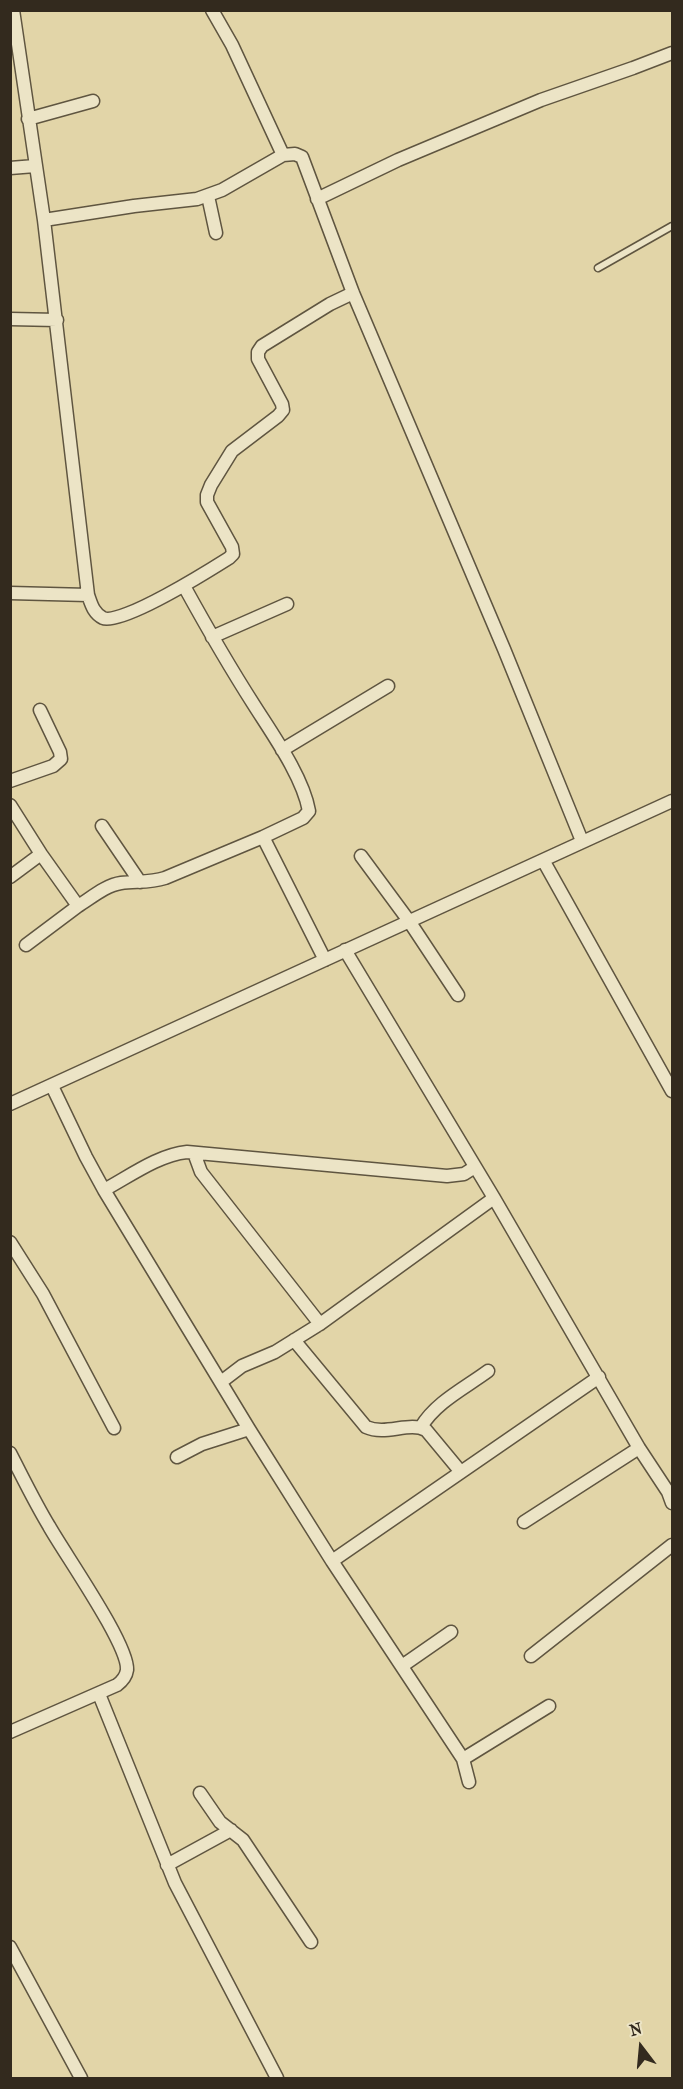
<!DOCTYPE html>
<html>
<head>
<meta charset="utf-8">
<style>
	body { margin:0 }
	#map { position:relative; width:683px; height:2089px; overflow:hidden; background:#e2d5a8; font-family:"IM FELL French Canon",serif }
	canvas { display:block }
	.frame { position:absolute; inset:0; border:12px solid #332a1e; pointer-events:none }
	.north { position:absolute; left:611px; top:2017px; width:60px; height:60px; -webkit-text-stroke:4px #ece4c6; paint-order:stroke; rotate:344deg; font-size:16px; font-weight:700; line-height:24px; text-align:center; color:#332a1e }
	.north::after { content:''; display:block; margin:auto; width:21px; height:27px; background:#332a1e; clip-path:polygon(50% 0,100% 100%,50% 72%,0 100%) }
</style>
</head>
<body>
<div id="map">
<canvas width="683" height="2089"></canvas>
<div class="frame"></div>
<div class="north">N</div>
</div>
<script>
const c = document.querySelector('canvas').getContext('2d');
c.lineJoin = 'round';
function strokePath(path, color, width, dash) { c.strokeStyle = color; c.lineWidth = width; c.lineCap = dash ? 'butt' : 'round'; c.setLineDash(dash || []); c.stroke(path); }
const service = new Path2D(`
	M598 268 672 226`);
const minor = new Path2D(`
	M13 10 44 220 88 595
	M212 10 232 45 283 155
	M28 119 93 101
	M10 168 35 166
	M208 196 216 233
	M317 199 398 160 541 100 633 68 672 53
	M44 220 134 206 197 199 222 190 283 155 295 154 302 157 353 293 504 649 582 841
	M10 319 57 320
	M10 593 88 595C91 603 93 613 103 618 121 626 210 570 229 558L233 554 232 547 207 502V495L211 485 232 451 278 416 283 410 282 404 258 359V352L262 346 330 304 353 293
	M212 637 287 604
	M282 750 388 686
	M10 781 53 766 61 759 60 752 40 710
	M10 805 41 854 78 906C91 898 106 885 121 883 136 881 150 883 165 878L263 837 303 818 309 811C303 777 273 735 254 705 229 666 206 626 184 586
	M102 826 140 882
	M263 837 325 960
	M361 856 409 921 458 995
	M543 860 672 1091
	M10 877 41 854
	M26 945 78 906
	M345 950 494 1198 639 1448 668 1492 672 1503
	M52 1086 86 1157 104 1190 249 1429 332 1561 463 1759 469 1782
	M10 1104 672 801
	M194 1153 201 1172 320 1324
	M104 1190C130 1176 158 1155 187 1152L447 1176 464 1174 475 1167
	M10 1242 43 1294 114 1428
	M294 1340 366 1427C386 1436 409 1421 426 1430L460 1471
	M221 1382 242 1366 275 1352 320 1324 494 1198
	M421 1427C436 1402 465 1388 488 1371
	M10 1453C23 1478 35 1503 49 1526 64 1553 129 1645 127 1670 126 1677 121 1682 117 1685L10 1732
	M177 1457 202 1444 249 1429
	M524 1522 639 1448
	M332 1561 599 1377
	M531 1656 672 1545
	M402 1666 451 1632
	M99 1694 175 1883 277 2078
	M463 1759 549 1706
	M200 1793 220 1822 243 1840 311 1942
	M167 1865 231 1830
	M10 1947 81 2078`);
strokePath(service, '#5f5540', 9);
strokePath(minor, '#5f5540', 15);
strokePath(service, '#ece4c6', 6);
strokePath(minor, '#ece4c6', 12);
</script>
</body>
</html>
